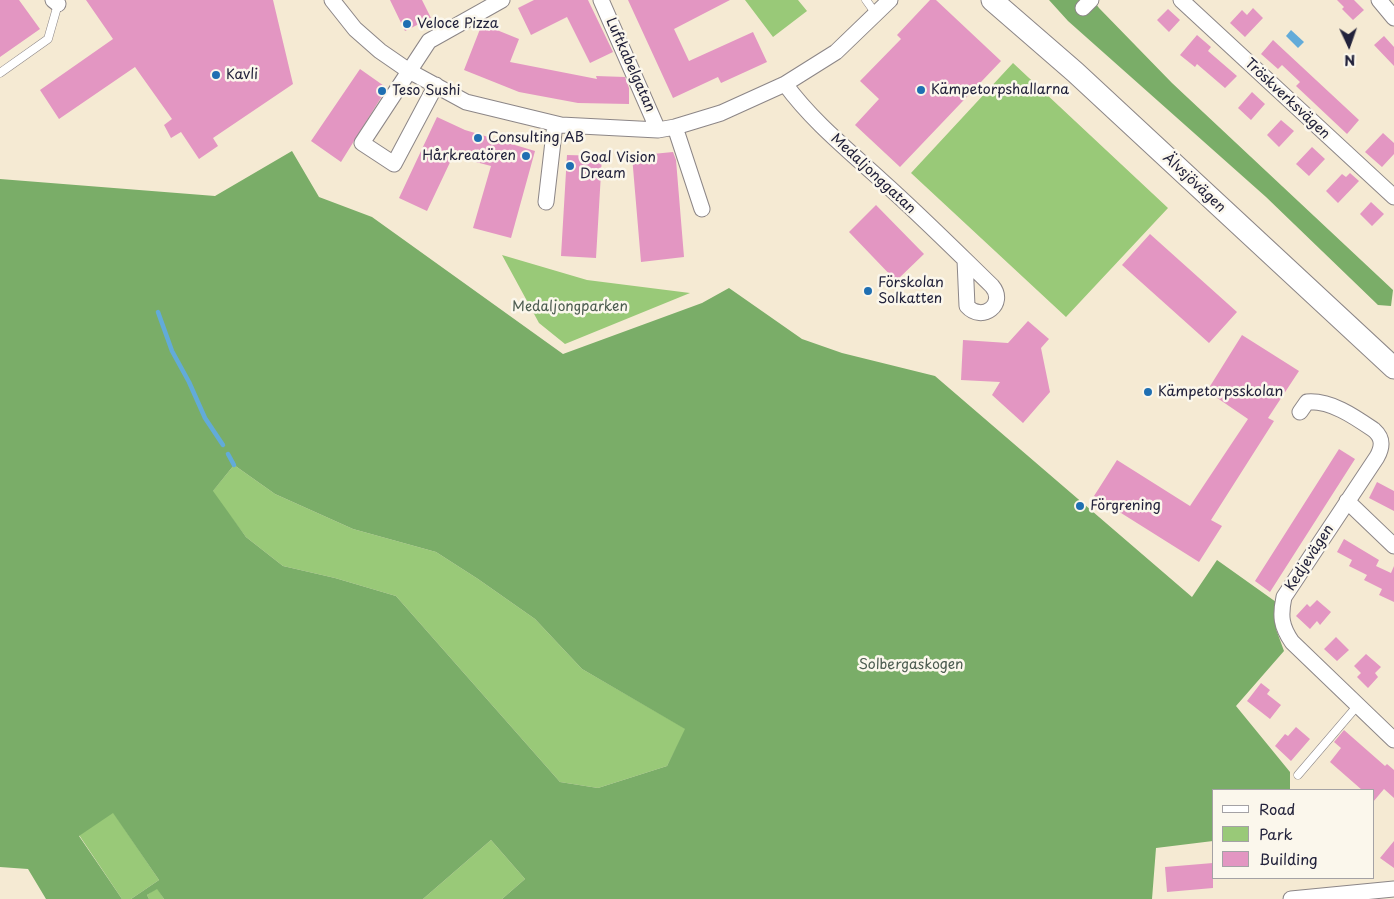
<!DOCTYPE html>
<html>
<head>
<meta charset="utf-8">
<style>
	body { margin:0 }
	#map { position:relative; width:1394px; height:899px; overflow:hidden; background:#f5ead3; font-family:"Playpen Sans",sans-serif }
	canvas { display:block }
	.legend { position:absolute; left:1212px; top:789px; width:162px; height:90px; box-sizing:border-box; background:#fbf7ec; border:1px solid #a4a2a5; margin:0; padding:6px 9px; list-style:none; font-size:15px; color:#22223b }
	.legend li { display:flex; align-items:center; gap:10px; height:25px }
	.legend b { width:25px; border:1px solid #a4a2a5 }
	.north { position:absolute; left:1324px; top:20px; width:50px; height:50px; -webkit-text-stroke:4px #fbf7ec; paint-order:stroke; rotate:177deg; font-size:14px; font-weight:700; line-height:20px; text-align:center; color:#22223b }
	.north::after { content:''; display:block; margin:auto; width:18px; height:22px; background:#22223b; clip-path:polygon(50% 0,100% 100%,50% 72%,0 100%) }
</style>
</head>
<body>
<div id="map">
<canvas width="1394" height="899"></canvas>
<ul class="legend">
<li><b style="height:6px;background:#fff"></b>Road</li>
<li><b style="height:14px;background:#99c978"></b>Park</li>
<li><b style="height:14px;background:#e396c2"></b>Building</li>
</ul>
<div class="north">N</div>
</div>
<script>
const c = document.querySelector('canvas').getContext('2d');
c.lineJoin = 'round';
function fillPath(path, color) { c.fillStyle = color; c.fill(path, 'evenodd'); }
function strokePath(path, color, width, dash) { c.strokeStyle = color; c.lineWidth = width; c.lineCap = dash ? 'butt' : 'round'; c.setLineDash(dash || []); c.stroke(path); }
function label(font, color, halo, rows, align = 'center') {
  c.font = font + ' "Playpen Sans",sans-serif'; c.lineWidth = 5; c.setLineDash([]); c.textBaseline = 'middle'; c.strokeStyle = halo; c.fillStyle = color; for (const [text, x, y, turn = 0] of rows) {
    c.save(); c.translate(x, y); c.rotate((+turn || 0) * Math.PI / 180); c.textAlign = isNaN(turn) ? turn : align; if (halo) c.strokeText(text, 0, 0); c.fillText(text, 0, 0); c.restore();
  }
}
fillPath(new Path2D(`
	M745 0H798L807 11 773 37Z
	M1013 63 1168 208 1066 317 911 173Z
	M502 255 587 280 690 293 565 344 539 323Z
	M234 465 275 494 353 529 436 552 478 579 535 619 582 669 686 729 667 766 598 788 560 782 396 596 335 578 283 566 246 537 212 492Z
	M113 812 159 880 131 899H122L79 835Z
	M491 840 525 879 502 899H423Z
	M157 888 164 899H149L147 895Z`), '#99c978');
fillPath(new Path2D(`
	M1049 0H1093L1099 8 1172 83 1393 290 1391 306 1378 305 1266 197 1068 21Z
	M292 151 319 197 372 217 563 354 702 303 729 288 802 339 842 353 935 376 1192 597 1217 560 1276 602V629L1284 651 1236 706 1290 772V790H1213V841L1156 848 1152 899H502L525 879 491 840 423 899H164L157 889 147 895 149 899H131L159 880 113 813 79 836 122 899H46L28 869 0 867V179L215 196ZM234 465 275 494 353 529 436 552 478 579 535 619 582 669 685 729 667 766 598 788 560 782 396 596 335 578 283 566 246 537 213 491Z`), '#7aad68');
fillPath(new Path2D(`
	M1291 30 1304 42 1298 48 1286 36Z`), '#62abd9');
strokePath(new Path2D(`
	M158 312 172 351 189 382 205 418 223 445
	M228 454 234 465`), '#62abd9', 4.5);
fillPath(new Path2D(`
	M0 0H19L40 29 0 57Z
	M86 0H273L293 84 213 138 218 146 199 159 181 132 171 138 164 125 172 119 135 67 59 119 40 90 113 39Z
	M390 0H422L431 18 405 31Z
	M534 0H588L613 52 590 63 567 17 531 35 518 8Z
	M628 0H730L674 29 689 61 753 32 767 62 721 83 718 77 673 98Z
	M930 0H936L1001 61 900 167 855 125 879 99 860 81 901 39 897 35Z
	M1337 0H1354L1364 10 1353 20 1342 9 1344 7Z
	M1253 8 1263 18 1245 37 1230 23 1242 10 1247 15Z
	M1168 9 1180 20 1169 32 1157 20Z
	M482 24 519 39 510 62 597 79 596 76 625 77 629 88V104L578 103 519 92 464 70Z
	M1197 35 1211 47 1208 51 1237 76 1225 88 1197 64 1195 67 1180 55Z
	M1384 36 1394 47V66L1374 45Z
	M1273 40 1359 120 1347 134 1296 86 1300 82 1282 65 1278 69 1261 54Z
	M360 69 387 88 341 162 311 141Z
	M1252 92 1265 104 1251 120 1238 108Z
	M437 117 465 130 535 151 511 238 473 228 491 166 453 156 427 211 399 198Z
	M1281 120 1294 131 1279 147 1267 135Z
	M1383 133 1394 143V154L1382 167 1365 152Z
	M1312 147 1325 159 1309 176 1296 164Z
	M673 152 676 160 684 257 641 262 632 156Z
	M567 155 602 156 596 258 561 256Z
	M1350 173 1359 181 1338 203 1326 191 1342 174 1346 177Z
	M1371 202 1384 214 1372 226 1360 214Z
	M876 205 924 254 896 281 849 232Z
	M1150 234 1237 312 1209 343 1122 265Z
	M1028 321 1049 339 1041 348 1050 392 1023 423 992 395 1000 382 961 380 963 340 1008 343Z
	M1242 335 1299 371 1268 418 1274 421 1211 520 1222 526 1199 562 1094 496 1117 460 1190 506 1248 419 1207 391Z
	M1339 449 1355 459 1270 592 1255 581Z
	M1377 482 1394 491V511L1369 498Z
	M1344 539 1379 560 1376 566 1391 573 1394 566V602L1379 595 1382 589 1364 580 1367 575 1349 566 1352 560 1337 552Z
	M1317 600 1331 612 1320 625 1317 621 1310 629 1296 616 1307 604 1310 607Z
	M1336 637 1349 650 1337 661 1324 649Z
	M1366 654 1381 667 1375 673 1378 677 1368 688 1357 677 1361 673 1354 666Z
	M1261 683 1270 690 1267 694 1281 705 1270 719 1247 701Z
	M1296 727 1310 739 1291 761 1275 746 1285 734 1288 736Z
	M1344 730 1385 766 1387 764 1394 770V798L1384 789 1373 802V790H1362L1330 762 1341 748 1334 742Z
	M1394 841V868L1380 858Z
	M1213 863V888L1167 892 1165 867Z`), '#e396c2');
const lane = new Path2D(`
	M866 0 876 14
	M0 73 48 39 58 4
	M1298 775 1358 705`);
const street = new Path2D(`
	M53 0 58 4
	M332 0 355 29 380 51 409 71 466 102 561 125 658 130 675 127 721 113 785 84 836 52 890 0
	M601 0 658 130
	M1181 0 1394 197
	M1379 0 1394 18
	M1083 8 1091 0
	M785 84C812 121 848 150 882 181 920 215 956 251 992 286 1007 304 982 323 967 306L965 260
	M436 85 394 164 362 143 429 41 502 0
	M675 127 702 209
	M546 202 555 124
	M1300 412 1307 402C1331 400 1355 417 1374 430 1383 438 1383 446 1377 457L1284 597C1280 616 1281 626 1292 642L1394 740
	M1347 501 1394 546
	M1291 899 1394 889`);
const secondary = new Path2D(`
	M992 0 1075 72 1394 368`);
strokePath(lane, '#8c8687', 9);
strokePath(street, '#8c8687', 17);
strokePath(secondary, '#8c8687', 23);
strokePath(lane, '#fff', 8);
strokePath(street, '#fff', 15);
strokePath(secondary, '#fff', 21);
for (const [x, y, r, color] of [
	[407,24,5,"#1f6fb2"],
	[216,75,5,"#1f6fb2"],
	[921,90,5,"#1f6fb2"],
	[382,91,5,"#1f6fb2"],
	[478,138,5,"#1f6fb2"],
	[526,156,5,"#1f6fb2"],
	[570,166,5,"#1f6fb2"],
	[868,291,5,"#1f6fb2"],
	[1148,392,5,"#1f6fb2"],
	[1080,506,5,"#1f6fb2"]
]) { const dot = new Path2D(); dot.arc(x, y, r, 0, 2 * Math.PI); c.fillStyle = color; c.fill(dot); strokePath(dot, '#fbf7ec', 2); }
label('14px', '#22223b', '#fbf7ec', [
	["Veloce Pizza",417,24],
	["Kavli",226,75],
	["Kämpetorpshallarna",931,90],
	["Teso Sushi",392,91],
	["Consulting AB",488,138],
	["Hårkreatören",516,156,"right"],
	["Goal Vision",580,158],
	["Dream",580,174],
	["Förskolan",878,283],
	["Solkatten",878,299],
	["Kämpetorpsskolan",1158,392],
	["Förgrening",1090,506]
], 'left');
label('14px', '#22223b', '#fbf7ec', [
	["Luftkabelgatan",630,65,66],
	["Tröskverksvägen",1287,99,43],
	["Medaljonggatan",873,174,43],
	["Älvsjövägen",1194,183,43],
	["Kedjevägen",1310,558,-57]
]);
label('14px', '#4c5c50', '#fbf7ec', [
	["Medaljongparken",570,307],
	["Solbergaskogen",911,665]
]);
</script>
</body>
</html>
